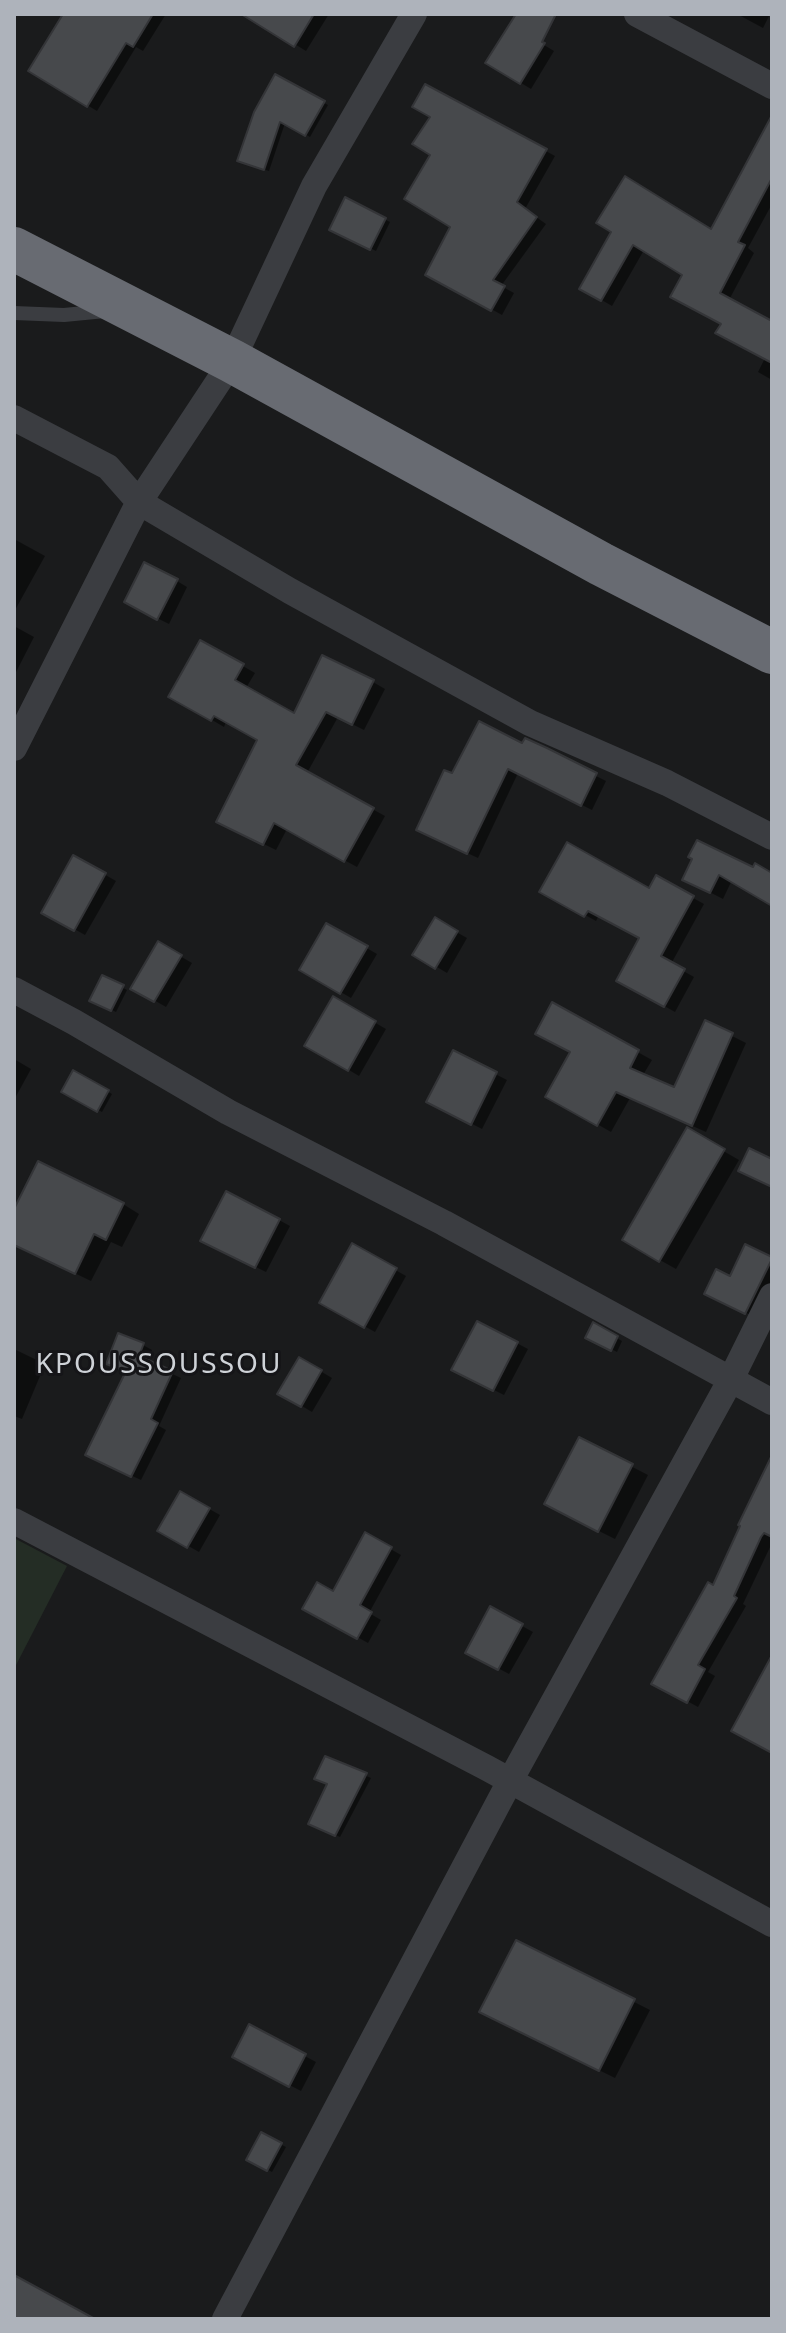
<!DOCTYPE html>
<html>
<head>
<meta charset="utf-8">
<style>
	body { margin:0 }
	#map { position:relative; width:786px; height:2333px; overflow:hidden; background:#1a1b1c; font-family:"Noto Sans",sans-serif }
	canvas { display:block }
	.frame { position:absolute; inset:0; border:16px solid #aeb3bb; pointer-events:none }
</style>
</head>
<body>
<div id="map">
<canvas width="786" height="2333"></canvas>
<div class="frame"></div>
</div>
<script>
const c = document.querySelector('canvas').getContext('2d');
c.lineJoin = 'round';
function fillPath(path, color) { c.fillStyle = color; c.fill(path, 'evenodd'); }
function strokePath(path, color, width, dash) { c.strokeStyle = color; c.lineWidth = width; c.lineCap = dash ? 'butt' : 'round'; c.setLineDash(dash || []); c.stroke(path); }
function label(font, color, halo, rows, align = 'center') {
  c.font = font + ' "Noto Sans",sans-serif'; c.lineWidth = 6; c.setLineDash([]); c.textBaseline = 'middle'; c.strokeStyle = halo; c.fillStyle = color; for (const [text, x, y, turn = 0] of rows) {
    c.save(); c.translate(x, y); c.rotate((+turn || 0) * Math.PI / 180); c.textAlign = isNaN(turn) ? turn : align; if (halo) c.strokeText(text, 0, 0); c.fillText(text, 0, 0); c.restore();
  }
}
fillPath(new Path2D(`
	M14 1538 67 1566 14 1669Z`), '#242d25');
fillPath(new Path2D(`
	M65 14H166L143 51 136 47 97 111 30 71Z
	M268 14H329L306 51 262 24Z
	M737 14H770L763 28Z
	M511 25 554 51 531 89 488 63Z
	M275 76 328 105 310 137 285 123 269 171 244 163Z
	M426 86 555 156 525 209 546 224 501 286 514 293 502 315 428 274 453 226 433 155 432 116Z
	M772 152V204L748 248 754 253 729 300 772 322V380L758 372 765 358 723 323 684 274 644 250 612 306 581 288 614 231H712Z
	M346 200 390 222 376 251 332 229Z
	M14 539 45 556 14 612Z
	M177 581 187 587 169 624 137 608Z
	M14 626 34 637 14 676Z
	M201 642 255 673 246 688 294 715 373 682 385 689 364 730 338 717 307 773 385 816 357 867 287 829 276 850 231 828 260 740 226 722 224 727 171 696Z
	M526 741 606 781 592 810 518 773 478 858 428 835Z
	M74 857 116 881 85 935 44 912Z
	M754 870 772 875V903L732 880 723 899 684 879Z
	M657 878 704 904 671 964 694 977 675 1012 618 980 641 938 599 915 596 921 542 891 650 890Z
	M435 920 467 938 447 973 415 954Z
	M327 925 377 954 351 998 301 969Z
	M159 944 192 963 166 1007 133 988Z
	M103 977 127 990 116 1012 92 1000Z
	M334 999 386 1029 359 1076 307 1045Z
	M553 1005 652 1060 643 1075 675 1090 706 1023 746 1043 706 1132 630 1098 611 1132 548 1096 573 1052Z
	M454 1053 507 1080 482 1129 439 1107Z
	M14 1059 31 1069 14 1100Z
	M74 1073 112 1094 102 1112 64 1091Z
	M687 1130 739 1160 676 1269 624 1240Z
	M123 1204 139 1214 122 1247 111 1242 91 1281 14 1244V1214Z
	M279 1220 290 1226 266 1272 213 1246Z
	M353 1246 406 1276 375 1332 321 1302Z
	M772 1259V1287L757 1318 717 1299 731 1278Z
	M478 1323 528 1349 504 1395 464 1375Z
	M594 1325 622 1341 617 1352 588 1337Z
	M143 1345 152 1350 147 1362 181 1378 159 1426 166 1430 141 1480 96 1459 128 1372 108 1363Z
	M14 1349 45 1364 22 1419 14 1416Z
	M300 1359 332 1378 312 1412 280 1393Z
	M580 1440 648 1475 615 1539 563 1513Z
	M772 1460V1543L743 1604 746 1606 708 1672 715 1676 698 1707 654 1683 714 1588Z
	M181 1493 220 1515 199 1552 160 1530Z
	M366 1535 401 1555 369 1613 381 1620 368 1643 305 1608 333 1593Z
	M491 1609 533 1632 509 1674 468 1652Z
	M326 1758 371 1778 340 1837 315 1826 329 1784Z
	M516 1942 650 2010 615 2078 497 2020Z
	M250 2027 316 2062 301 2091 245 2062Z
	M262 2135 286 2147 272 2172 249 2160Z`), '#0007');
const building = new Path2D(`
	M63 14H153L133 47 126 43 87 107 28 71Z
	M241 14H314L294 47Z
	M516 14H556L542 42 545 43 520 84 485 63Z
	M275 74 325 101 305 136 280 122 264 170 237 161 254 112Z
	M425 84 547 149 517 202 537 217 493 280 505 286 491 311 425 275 450 227 404 199 430 155 412 144 430 117 412 107Z
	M772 115V178L738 242 745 245 720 293 772 321V363L715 333 721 324 670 297 682 275 633 245 601 301 579 289 611 232 596 223 625 176 711 229Z
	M345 197 386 218 370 250 329 230Z
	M144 562 178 579 157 620 124 602Z
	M200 640 244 664 235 680 294 713 322 655 374 680 352 725 326 712 296 765 374 808 344 862 274 823 263 845 216 822 257 740 214 716 211 721 168 697Z
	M479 721 522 743 525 738 547 748 597 773 581 806 508 769 467 854 416 830 444 770 452 773Z
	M697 840 753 867 755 863 772 873V906L719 875 710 893 682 880 692 859 688 857Z
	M567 842 649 888 656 875 694 896 661 956 685 969 664 1007 616 981 639 938 588 911 584 917 539 892Z
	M73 855 106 873 74 931 41 913Z
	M435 917 458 931 435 969 412 955Z
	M326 923 368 946 340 994 299 970Z
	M158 941 182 955 154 1002 130 989Z
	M102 975 124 985 111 1011 89 1001Z
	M333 996 376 1021 348 1071 304 1046Z
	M552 1002 639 1050 630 1068 674 1087 705 1020 733 1033 692 1126 616 1092 597 1126 545 1097 570 1052 535 1034Z
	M453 1050 497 1072 471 1125 426 1102Z
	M73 1070 109 1090 97 1112 61 1092Z
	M687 1127 725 1149 659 1262 622 1240Z
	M749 1148 772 1159V1187L738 1171Z
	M38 1161 124 1203 106 1240 94 1234 75 1274 14 1245V1209Z
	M226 1191 280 1219 255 1268 200 1241Z
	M352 1243 397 1268 364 1328 319 1303Z
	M745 1244 772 1257V1259L745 1314 704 1294 716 1269 730 1276Z
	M477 1321 518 1342 493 1391 451 1370Z
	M593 1322 618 1336 611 1351 585 1338Z
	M118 1333 144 1343 139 1356 173 1371 151 1419 158 1423 131 1477 85 1455 126 1371 106 1364Z
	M299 1357 322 1370 301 1407 277 1394Z
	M579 1437 633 1464 598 1532 544 1504Z
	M772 1455V1537L764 1533 761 1537 734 1596 737 1598 698 1665 705 1669 687 1703 651 1684 708 1582 713 1585 740 1526 738 1525Z
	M180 1491 210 1508 187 1548 157 1531Z
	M365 1532 392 1547 360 1605 372 1612 357 1639 302 1609 317 1582 333 1591Z
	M490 1606 523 1624 498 1670 465 1653Z
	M772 1655V1753L731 1731Z
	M325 1756 367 1773 335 1836 308 1824 327 1784 314 1779Z
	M516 1940 635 1999 599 2071 479 2012Z
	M249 2024 306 2054 289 2087 232 2057Z
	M261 2132 282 2143 267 2171 246 2160Z
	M14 2275 95 2319H14Z`);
fillPath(building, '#47494c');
strokePath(building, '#343538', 2);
strokePath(new Path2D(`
	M14 313 64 315 105 311`), '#3b3d41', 14);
strokePath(new Path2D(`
	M637 14 772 86
	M14 418 108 467 139 502 290 591 530 723 667 783 772 837
	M14 748 139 502 232 361 314 186 414 14
	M14 990 74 1022 228 1112 444 1223 772 1402
	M14 1521 487 1768 772 1924
	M225 2319 510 1781 730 1381 772 1296`), '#3b3d41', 26);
strokePath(new Path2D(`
	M14 249 232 361 601 564 772 652`), '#686b72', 44);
c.letterSpacing = '2px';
label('28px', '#ced2d7', '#151518', [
	["KPOUSSOUSSOU",159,1365]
]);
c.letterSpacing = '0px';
</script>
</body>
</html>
